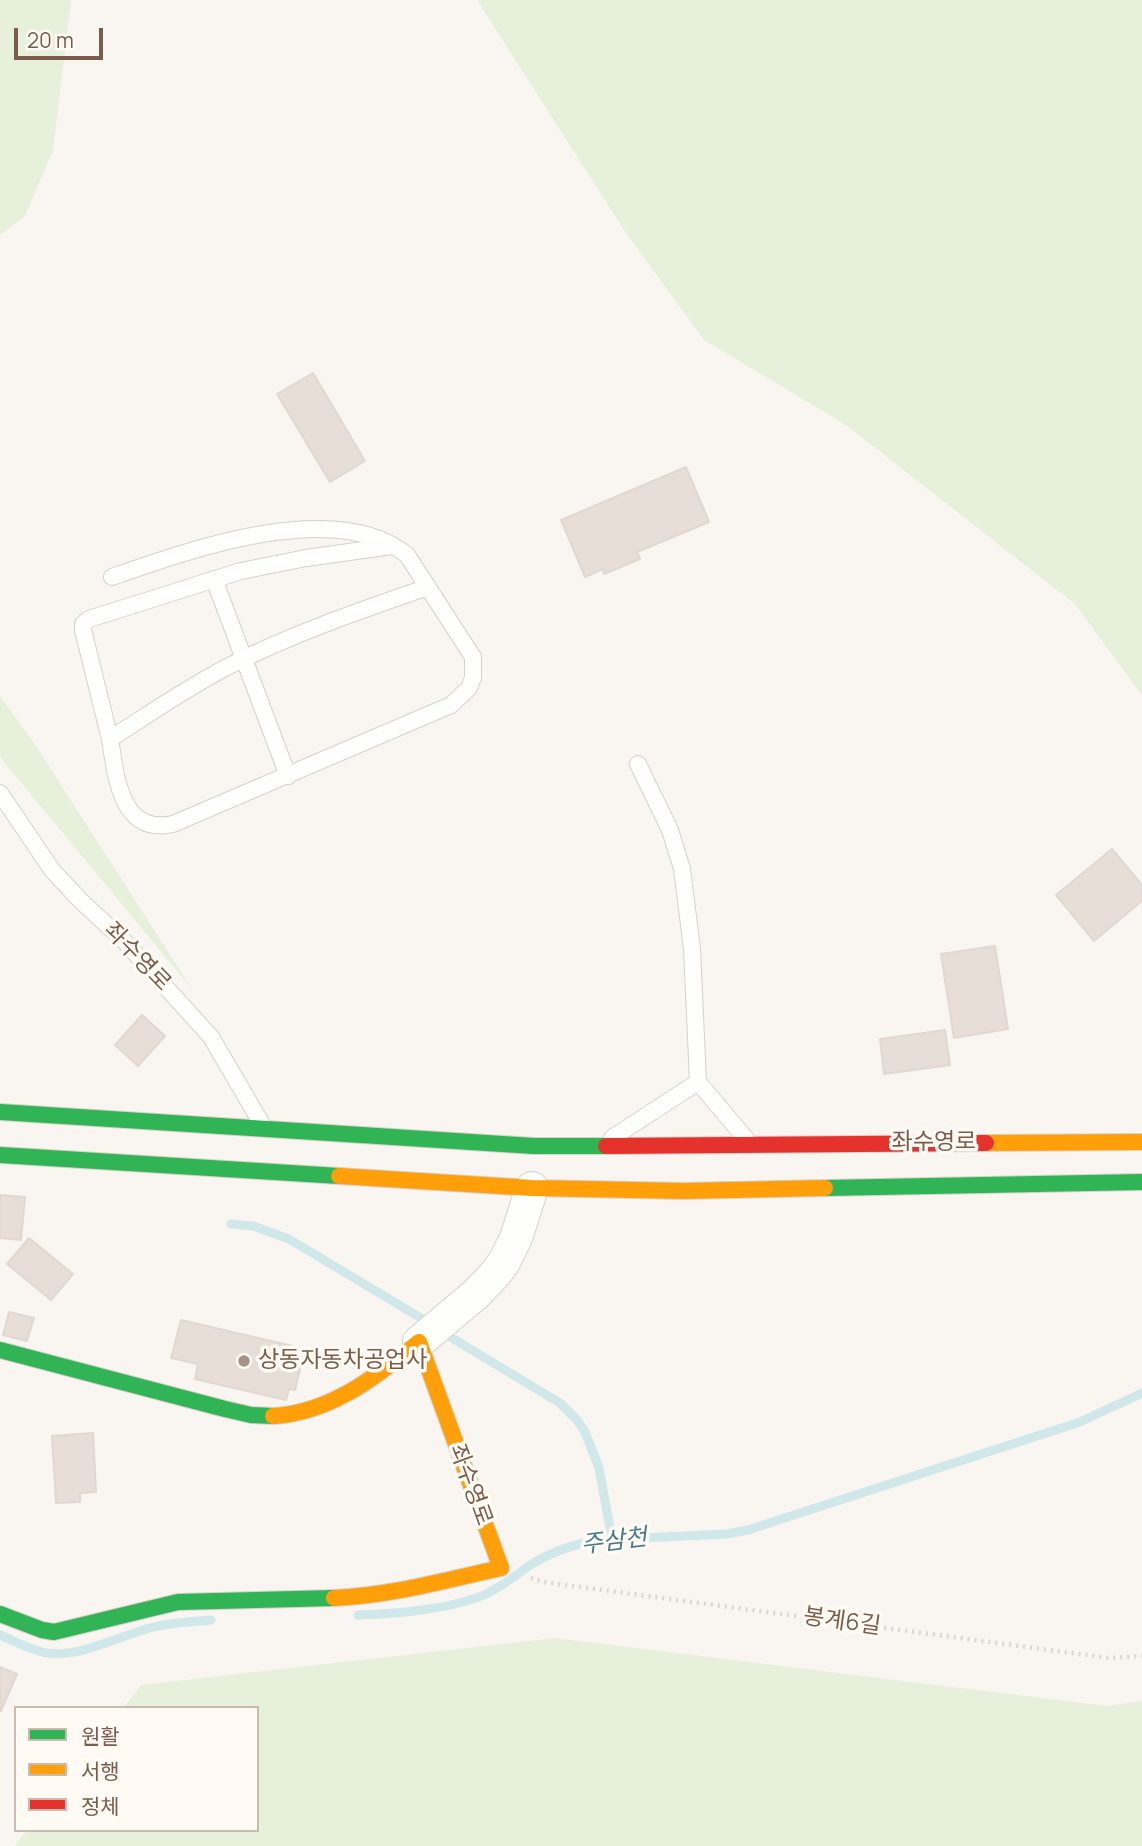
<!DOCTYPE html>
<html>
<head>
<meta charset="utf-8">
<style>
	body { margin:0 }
	#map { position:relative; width:1142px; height:1846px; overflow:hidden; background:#f9f5f0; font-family:Manrope,"Noto Sans KR",sans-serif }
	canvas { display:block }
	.legend { position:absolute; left:14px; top:1706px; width:245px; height:126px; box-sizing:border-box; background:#fffaf3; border:2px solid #cabbb1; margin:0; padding:9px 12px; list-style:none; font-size:21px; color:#7a5c4d }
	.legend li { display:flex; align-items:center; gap:14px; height:35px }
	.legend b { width:35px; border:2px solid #cabbb1 }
	.scale { position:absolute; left:14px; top:28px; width:89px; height:32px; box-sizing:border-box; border:4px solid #7a5c4d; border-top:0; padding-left:9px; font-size:21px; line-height:24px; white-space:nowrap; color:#7a5c4d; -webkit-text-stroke:5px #fffaf3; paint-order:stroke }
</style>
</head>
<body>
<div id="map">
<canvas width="1142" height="1846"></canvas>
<ul class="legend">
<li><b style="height:9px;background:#30b455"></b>원활</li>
<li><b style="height:9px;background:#ff9f0a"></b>서행</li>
<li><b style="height:9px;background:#e5322d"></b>정체</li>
</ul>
<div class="scale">20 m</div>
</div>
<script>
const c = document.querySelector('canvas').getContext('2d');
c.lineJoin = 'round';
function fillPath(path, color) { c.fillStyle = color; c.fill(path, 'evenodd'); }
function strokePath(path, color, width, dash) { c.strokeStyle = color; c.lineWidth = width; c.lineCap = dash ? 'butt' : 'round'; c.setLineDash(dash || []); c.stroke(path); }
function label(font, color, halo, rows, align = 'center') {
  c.font = font + ' Manrope,"Noto Sans KR",sans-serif'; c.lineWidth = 7; c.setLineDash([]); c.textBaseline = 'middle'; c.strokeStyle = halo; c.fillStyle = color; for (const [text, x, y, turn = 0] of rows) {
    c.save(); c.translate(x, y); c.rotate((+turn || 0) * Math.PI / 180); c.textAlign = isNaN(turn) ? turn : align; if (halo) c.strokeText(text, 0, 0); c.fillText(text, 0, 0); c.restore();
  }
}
fillPath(new Path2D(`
	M0 0H71L53 150 25 216 0 235Z
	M477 0H1142V695L1075 604 846 425 704 340 626 233Z
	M0 696 34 743 192 989 0 757Z
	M555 1638 1106 1706 1142 1701V1846H15L27 1830H257V1708H123L141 1685Z`), '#e7f0db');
strokePath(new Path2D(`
	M231 1224 253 1226 289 1239 431 1324
	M442 1332 560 1403 577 1420 585 1432 599 1468 612 1539
	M358 1615C396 1614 452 1609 486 1594 503 1586 517 1574 532 1564 553 1551 574 1544 598 1540L727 1534 748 1530 1080 1422 1142 1393
	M0 1635C14 1641 31 1650 46 1653 77 1658 116 1638 146 1629 166 1623 190 1622 211 1620`), '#d0e8ea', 9);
const building = new Path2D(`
	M313 373 365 461 330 482 277 394Z
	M686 467 709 522 637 552 640 559 604 574 603 569 585 577 561 520Z
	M1112 849 1142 885V901L1094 941 1056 895Z
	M995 946 1008 1029 954 1038 941 954Z
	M142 1015 165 1036 138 1066 115 1045Z
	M945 1030 950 1065 884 1074 880 1039Z
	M0 1195 25 1197 21 1240 0 1238Z
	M29 1238 73 1274 51 1300 7 1264Z
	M9 1312 34 1318 27 1341 3 1335Z
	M181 1320 305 1349 295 1390 289 1389 286 1400 195 1379 198 1364 171 1358Z
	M93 1433 96 1492 80 1493V1502L56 1503 52 1436Z
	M0 1667 17 1674 1 1711H0Z`);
fillPath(building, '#e6ded7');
strokePath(building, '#e2d8d2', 2);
const lane = new Path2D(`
	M112 577C189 550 336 497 407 555L473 657V678L469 688 451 705 173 824C120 835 116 776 110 739 149 714 188 687 229 666 294 633 359 611 428 587
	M214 579 288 776
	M110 739 83 630V624L89 619 241 571 306 558 392 546
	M638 764 670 830 682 869 692 949 698 1082 747 1140
	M0 793 52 870 81 901 124 941 211 1037 263 1126
	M612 1138 698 1082`);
const street = new Path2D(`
	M419 1342 476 1294 496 1273 504 1262 516 1238 532 1188`);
const fast = new Path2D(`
	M0 1112 534 1146H606
	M0 1155 339 1176
	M825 1188 1142 1182
	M0 1350 225 1409 251 1415 273 1416
	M0 1614 42 1630 54 1632 178 1602 334 1598`);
const slow = new Path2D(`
	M986 1143 1142 1142
	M339 1176 532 1188 684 1191 825 1188
	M273 1416C330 1413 376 1377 419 1342L501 1568C446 1580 390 1596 334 1598`);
const jam = new Path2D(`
	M606 1146 986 1143`);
strokePath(lane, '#d7d1cb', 18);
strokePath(street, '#d7d1cb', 34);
strokePath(fast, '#d9d2cb', 18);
strokePath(slow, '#d9d2cb', 18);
strokePath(jam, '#d9d2cb', 18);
strokePath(new Path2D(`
	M531 1578 543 1582 1109 1658 1142 1656`), '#dcd5d0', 4.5, [2, 5]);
strokePath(lane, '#fefefd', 16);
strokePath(street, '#fefefd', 32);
strokePath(fast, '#30b455', 16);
strokePath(slow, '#ff9f0a', 16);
strokePath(jam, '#e5322d', 16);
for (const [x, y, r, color] of [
	[244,1361,7,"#a69286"]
]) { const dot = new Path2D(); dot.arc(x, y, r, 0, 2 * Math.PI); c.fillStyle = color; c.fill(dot); strokePath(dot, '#fffaf3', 2.5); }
label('23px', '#7a5c4d', '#fffaf3', [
	["좌수영로",137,957,46],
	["좌수영로",934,1143],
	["좌수영로",470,1485,70],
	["봉계6길",842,1622,8]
]);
label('23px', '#7a5c4d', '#fffaf3', [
	["상동자동차공업사",258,1361]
], 'left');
label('italic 24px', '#437c86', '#fffaf3', [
	["주삼천",614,1542,-7]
]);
</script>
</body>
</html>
